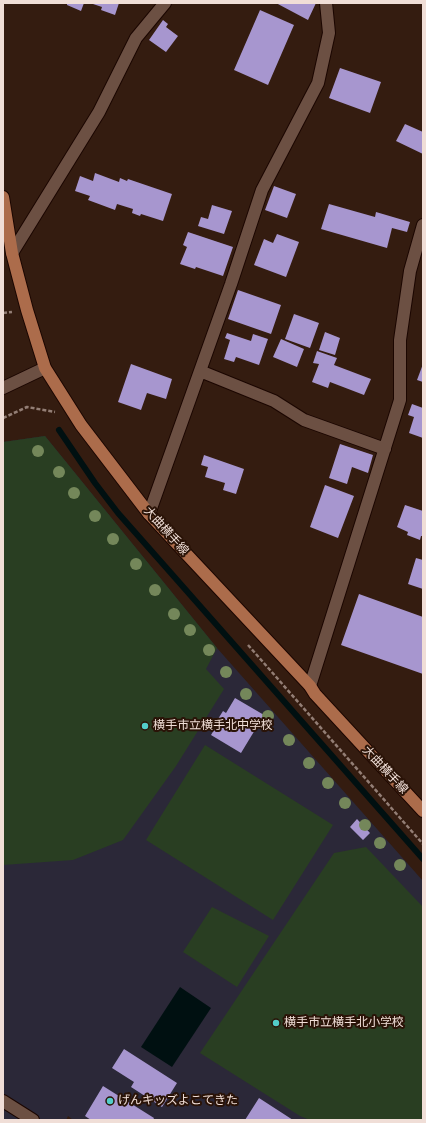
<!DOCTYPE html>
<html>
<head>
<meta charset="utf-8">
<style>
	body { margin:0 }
	#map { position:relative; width:426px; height:1123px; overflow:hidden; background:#341c10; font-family:"PT Serif",serif }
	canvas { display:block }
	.frame { position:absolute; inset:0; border:4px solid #f0ded7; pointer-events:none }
</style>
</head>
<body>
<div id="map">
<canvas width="426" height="1123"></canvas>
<div class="frame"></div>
</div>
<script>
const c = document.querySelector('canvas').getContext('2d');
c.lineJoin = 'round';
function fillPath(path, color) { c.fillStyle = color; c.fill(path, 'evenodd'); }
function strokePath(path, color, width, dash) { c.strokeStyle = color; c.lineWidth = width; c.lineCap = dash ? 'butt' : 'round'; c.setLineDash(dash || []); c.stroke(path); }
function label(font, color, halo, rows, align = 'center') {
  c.font = font + ' "PT Serif","Noto Sans JP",serif'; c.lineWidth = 4; c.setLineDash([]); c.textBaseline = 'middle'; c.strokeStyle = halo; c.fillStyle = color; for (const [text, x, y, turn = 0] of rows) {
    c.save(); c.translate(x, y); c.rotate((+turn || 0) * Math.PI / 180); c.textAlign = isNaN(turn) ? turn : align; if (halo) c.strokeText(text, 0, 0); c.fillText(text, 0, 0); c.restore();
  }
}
fillPath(new Path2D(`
	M45 436 217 648 423 881V1120H73L68 1116 66 1120H3V442Z`), '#2b2838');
fillPath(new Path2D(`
	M45 436 217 648 206 669 224 689 176 766 123 840 73 860 3 865V442Z
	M205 745 333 825 273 920 146 840Z
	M366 847 423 907V1120H310L300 1116 200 1053 334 853Z
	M212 907 269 936 237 987 183 952Z`), '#293e22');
fillPath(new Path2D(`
	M180 987 211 1008 172 1067 141 1047Z`), '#001011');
strokePath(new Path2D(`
	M59 430 95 483 118 513 423 859`), '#001011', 6);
fillPath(new Path2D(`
	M67 3H84L81 11 67 5Z
	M90 3H119L115 15 101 10 102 7Z
	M276 3H316L308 20Z
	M260 10 294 25 268 85 234 70Z
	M163 20 168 24 166 27 178 36 166 52 149 40Z
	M340 68 381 82 370 113 329 98Z
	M405 124 423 132V154L396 141Z
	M95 173 119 182 120 178 127 181 128 179 172 194 163 221 141 214 140 216 132 213 133 209 117 204 115 210 88 200 90 196 75 191 80 176 93 181Z
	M274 186 296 194 287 218 265 210Z
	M329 204 375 217 376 212 410 222 407 232 392 228 387 248 321 229Z
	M212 205 232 211 224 234 198 226 201 217 208 219Z
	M188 232 233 247 223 276 196 267 195 269 180 264 187 247 183 245Z
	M277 234 299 242 286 277 254 265 264 239 273 243Z
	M238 290 281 305 271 334 228 319Z
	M294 314 319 323 310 348 285 339Z
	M325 332 340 338 335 355 319 350Z
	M227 333 251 341 253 334 268 339 259 365 236 357 234 362 224 359 230 340 225 338Z
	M281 339 304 349 297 367 273 357Z
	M317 351 337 358 334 365 371 379 364 395 330 382 328 388 312 382 319 364 313 363Z
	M131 364 172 379 166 399 147 393 141 410 118 402Z
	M423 364V382L417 380Z
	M412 404 423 408V438L409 433 414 417 408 415Z
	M340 444 373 455 368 473 352 467 347 484 329 478Z
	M204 455 244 469 236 494 223 490 225 483 205 477 208 467 201 465Z
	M325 485 354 496 338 538 310 527Z
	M405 505 423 511V536H421L420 540 407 535 408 532 397 527Z
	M416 558 423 560V589L408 584Z
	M359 594 423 617V674L341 645Z
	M235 698 264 715 241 753 211 735 220 720 218 719 223 711 226 713Z
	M357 819 370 833 363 840 350 827Z
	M124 1049 177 1083 162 1107 131 1087 134 1082 112 1068Z
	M103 1086 154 1118 153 1120H91L85 1116Z
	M259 1098 293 1120H245Z`), '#a796cf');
const minor = new Path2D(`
	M12 253 99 112 136 38 165 3
	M200 371 274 401 304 420 385 449
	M3 388 45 368
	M149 514 231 284 262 190 318 83 329 33 326 3
	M310 686 400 400V340L410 271 423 225
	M3 1101 33 1120`);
const major = new Path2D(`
	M3 197 12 253 27 310 45 368 81 425 149 514 310 686 315 694 423 811`);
strokePath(minor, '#1b0600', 14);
strokePath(major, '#1b0600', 14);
strokePath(new Path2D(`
	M3 313 12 312
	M3 418 27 407 55 412
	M248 645 423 844`), '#937e75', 2.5, [4, 2]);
strokePath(minor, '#6c5043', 12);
strokePath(major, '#ac6c4b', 12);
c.fillStyle = '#74875a';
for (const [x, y] of [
	[38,451],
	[59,472],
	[74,493],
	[95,516],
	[113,539],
	[136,564],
	[155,590],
	[174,614],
	[190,630],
	[209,650],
	[226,672],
	[246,694],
	[268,716],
	[289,740],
	[309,763],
	[328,783],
	[345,803],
	[365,825],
	[380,843],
	[400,865]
]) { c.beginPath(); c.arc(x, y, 6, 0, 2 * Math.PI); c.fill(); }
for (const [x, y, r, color] of [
	[145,726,4,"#53cdc9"],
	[276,1023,4,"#53cdc9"],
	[110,1101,4,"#53cdc9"]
]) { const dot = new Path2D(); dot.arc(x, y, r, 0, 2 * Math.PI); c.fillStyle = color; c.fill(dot); strokePath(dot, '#2a1307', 1.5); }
label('12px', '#f0ded7', '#2a1307', [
	["大曲横手線",166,531,48],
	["大曲横手線",385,770,47]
]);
label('12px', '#f0ded7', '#2a1307', [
	["横手市立横手北中学校",153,726],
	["横手市立横手北小学校",284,1023],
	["げんキッズよこてきた",118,1101]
], 'left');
</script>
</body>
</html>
